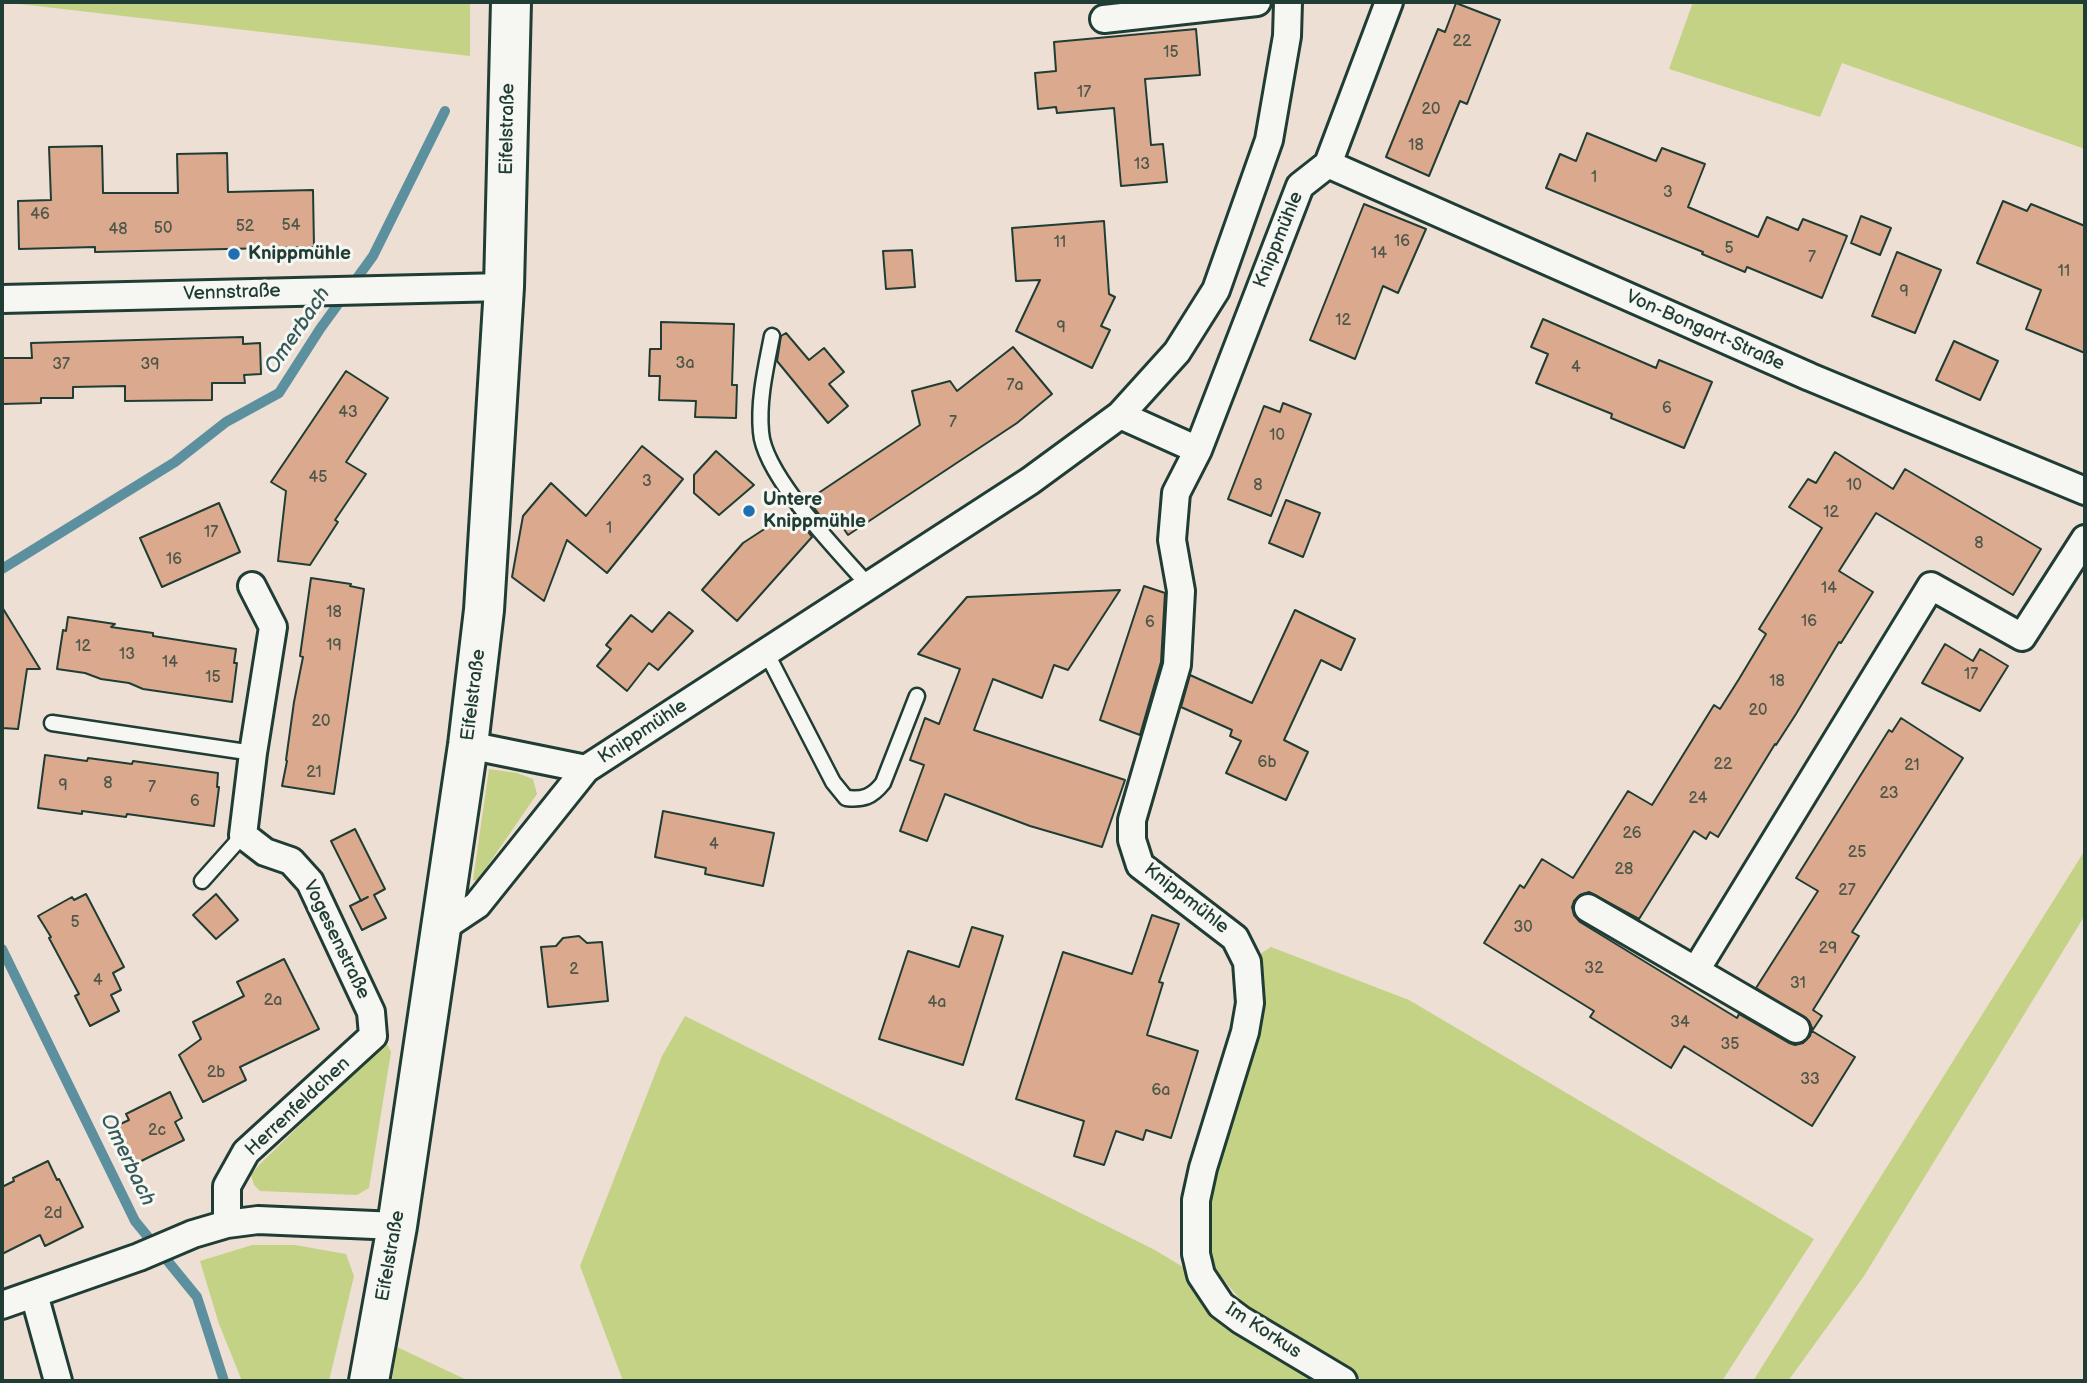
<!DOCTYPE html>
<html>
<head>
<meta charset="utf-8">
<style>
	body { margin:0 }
	#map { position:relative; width:2087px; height:1383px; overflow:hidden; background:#eedfd4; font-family:"Balsamiq Sans",sans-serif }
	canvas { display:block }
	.frame { position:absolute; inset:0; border:4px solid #1f3d34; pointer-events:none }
</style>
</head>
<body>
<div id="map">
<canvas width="2087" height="1383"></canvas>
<div class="frame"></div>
</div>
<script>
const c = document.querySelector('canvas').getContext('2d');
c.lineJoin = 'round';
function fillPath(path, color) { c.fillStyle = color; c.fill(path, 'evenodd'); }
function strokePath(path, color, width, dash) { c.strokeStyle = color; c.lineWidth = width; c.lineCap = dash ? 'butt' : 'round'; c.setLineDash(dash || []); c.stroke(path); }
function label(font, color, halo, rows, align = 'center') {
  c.font = font + ' "Balsamiq Sans",sans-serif'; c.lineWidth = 6; c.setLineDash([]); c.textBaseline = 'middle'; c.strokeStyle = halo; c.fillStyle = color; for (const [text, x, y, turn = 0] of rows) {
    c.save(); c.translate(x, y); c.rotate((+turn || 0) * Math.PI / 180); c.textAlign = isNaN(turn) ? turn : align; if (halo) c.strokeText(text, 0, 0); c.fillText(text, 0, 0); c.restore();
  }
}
fillPath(new Path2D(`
	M2 2H470V56Z
	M1693 2H2085V149L1842 63 1820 117 1669 69Z
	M489 769 517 773 533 779 537 794 477 881 473 880Z
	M2085 850V915L1864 1276 1788 1381H1753Z
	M1271 947 1409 1000 1814 1239 1722 1381H1364L1250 1311 1216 1271 1202 1225 1260 954Z
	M685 1016 1155 1250 1183 1267 1192 1284 1327 1381H623L580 1266 662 1056Z
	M387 1044 391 1052 369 1188 357 1195 260 1191 254 1185 251 1175 258 1166 379 1048Z
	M252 1245H295L346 1254 354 1276 329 1381H242L219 1324 200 1261Z
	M397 1347 469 1381H392Z`), '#c4d286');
strokePath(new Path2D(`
	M2 569 175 462 226 422 279 393 320 329 373 256 445 111
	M2 949 135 1221 197 1297 224 1381`), '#5d909f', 10);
const building = new Path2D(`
	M1456 3 1500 20 1467 104 1460 101 1429 176 1386 157 1438 29 1445 32Z
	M1196 29 1200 75 1145 79 1151 145 1163 144 1167 182 1121 186 1114 108 1057 113 1056 107 1038 109 1035 73 1056 71 1054 42Z
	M1587 133 1656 161 1662 148 1705 164 1688 207 1758 237 1767 217 1798 230 1803 219 1847 236 1822 298 1747 267 1745 272 1702 254 1703 252 1546 188 1560 154 1576 161Z
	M102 146 103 193H178L177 154 227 153 228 192 313 190 314 247 95 252V247L19 249 18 201 51 200 49 147Z
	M2003 201 2027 211 2031 204 2085 226V353L2026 329 2041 290 1977 263Z
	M1364 204 1426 229 1398 293 1383 286 1355 359 1310 340Z
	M1861 216 1891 228 1880 255 1851 243Z
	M1104 221 1109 294 1115 297 1101 326 1110 330 1092 368 1016 331 1040 280 1016 281 1012 228Z
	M912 250 915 287 886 289 883 251Z
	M1897 252 1941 270 1915 333 1872 316Z
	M1543 319 1656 368 1659 360 1712 382 1684 448 1611 418 1612 414 1536 383 1548 354 1531 347Z
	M661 322 734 324 732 385H737L736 418 695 417 696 401 659 400 660 376H649L650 349H661Z
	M786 333 809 360 824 348 844 372 829 384 848 406 828 423 777 361 781 336Z
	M243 337V344L260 343 261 374 244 375 245 383H212V400L125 401V386L73 387V398H41V403L2 404V358H32L31 343Z
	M1954 341 1998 361 1980 400 1936 380Z
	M1013 347 1052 394 1017 423 848 535 833 513 825 522 808 500 920 425 912 391 950 381 957 391Z
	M346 371 388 398 346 462 366 474 335 520 338 522 310 565 278 561 286 491 271 482Z
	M1283 403 1311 414 1271 516 1228 499 1264 406 1280 412Z
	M642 446 683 479 607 573 567 540 544 601 512 577 523 516 551 483 586 516Z
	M716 451 754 485 719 515 694 493V475Z
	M1835 452 1893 489 1905 469 2041 549 2013 595 1876 513 1839 571 1873 592 1841 643 1839 642 1796 714 1776 745 1775 744 1718 837 1710 832 1706 839 1694 831 1639 919 1589 892 1580 895 1574 901 1572 907 1574 915 1580 922 1737 1018 1739 1014 1789 1043 1795 1045 1803 1043 1810 1036 1812 1028 1809 1021 1756 988 1818 891 1796 878 1889 730 1892 732 1901 718 1963 758 1852 932 1859 936 1813 1010 1822 1016 1812 1031 1855 1057 1812 1126 1684 1046 1671 1068 1590 1017 1594 1011 1484 943 1520 885 1524 888 1542 859 1573 878 1628 791 1652 805 1714 705 1720 709 1739 679 1766 634 1759 629 1822 528 1789 507 1808 479 1816 483Z
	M1286 500 1320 513 1303 557 1269 543Z
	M219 503 240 552 162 587 140 538Z
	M792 511 812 537 737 621 702 590 743 543Z
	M311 578 351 584 350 586 364 589 334 794 282 786 287 761 286 760 294 702 303 657 300 656Z
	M1144 586 1165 593 1161 662 1140 735 1100 720Z
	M1120 590 1068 670 1054 665 1042 698 993 679 974 730 1125 780 1102 847 1030 826 945 794 927 841 900 831 924 765 910 760 925 718 939 724 960 669 918 654 967 597Z
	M2 607 40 669H27L18 729 2 728Z
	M1295 610 1355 639 1341 670 1321 660 1284 740 1308 752 1286 800 1226 773 1241 741 1230 736 1232 730 1181 707 1190 675 1252 703Z
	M669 612 693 631 658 670 649 663 627 691 597 666 611 649 606 645 631 615 652 632Z
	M68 617 115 624 111 627 153 633V636L236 649 234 663H237L232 702 143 689 129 683 101 679 85 673 57 669 63 630 66 631Z
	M1945 644 1973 661 1980 649 2008 666 1980 711 1922 683Z
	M45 755 87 761 88 758 132 764 133 761 218 773 217 787H219L214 826 127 814 126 817 82 811V814L38 808Z
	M663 811 774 833 763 886 705 874 706 868 655 857Z
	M355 829 385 889 374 895 386 918 362 930 350 906 368 897 361 901 331 841Z
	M86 894 124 967 113 973 121 990 111 995 119 1011 90 1026 75 996 79 994 49 938 51 937 38 916 72 897 74 900Z
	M216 894 238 920 216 939 193 915Z
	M1152 915 1179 924 1159 982 1163 983 1147 1035 1198 1051 1171 1138 1146 1130 1143 1140 1116 1131 1104 1165 1074 1156 1084 1121 1016 1099 1063 952 1132 974Z
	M972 927 1003 936 963 1065 879 1039 908 951 959 967Z
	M579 936 587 943 602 942 608 1001 548 1007 541 947 556 946 563 938Z
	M284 959 319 1029 240 1067 246 1080 203 1102 179 1055 201 1039 193 1022 244 996 237 982Z
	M170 1092 182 1118 175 1122 184 1140 133 1165 114 1127 129 1120 126 1114Z
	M48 1161 57 1180 59 1179 83 1227 45 1246 40 1235 2 1254V1187L14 1181 13 1178Z`);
fillPath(building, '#dba98d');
strokePath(building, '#1f3d34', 2);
const service = new Path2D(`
	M772 336C766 367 758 400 761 432 764 476 839 552 869 586
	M766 652 833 782 846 798C863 800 872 797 883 783L917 696
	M52 723 253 753
	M202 881 243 835`);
const minor = new Path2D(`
	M1104 19 1257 2
	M1328 164 1810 377 2085 491
	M2 299 504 287
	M1120 415 1198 450
	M468 745 586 769
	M1588 908 1796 1029
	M441 929 477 905 586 769 1030 481 1120 415 1177 352 1216 290 1269 140 1287 36 1288 2
	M1696 970 1931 586 2022 637 2085 539
	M227 1224V1186L246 1152 373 1036 371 1012 310 882 291 861 265 852 243 835 253 753 273 627 252 586
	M34 1294 58 1381
	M2 1305 139 1257 193 1234 227 1224 258 1220 397 1226
	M1343 1381 1241 1320 1221 1305 1201 1275 1196 1254V1200L1203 1168 1245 1032 1250 1003 1247 962 1235 938 1140 865 1132 840V820L1177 665 1181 591 1172 540 1176 493 1198 450 1300 186 1328 164 1389 2`);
const secondary = new Path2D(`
	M369 1381 397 1226 468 745 484 610 504 287 511 2`);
strokePath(service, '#1f3d34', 19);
strokePath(minor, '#1f3d34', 32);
strokePath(secondary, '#1f3d34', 44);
strokePath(service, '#f6f6f2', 14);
strokePath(minor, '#f6f6f2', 26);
strokePath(secondary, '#f6f6f2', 38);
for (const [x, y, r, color] of [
	[234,254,7,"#1f6fb2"],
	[749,511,7,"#1f6fb2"]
]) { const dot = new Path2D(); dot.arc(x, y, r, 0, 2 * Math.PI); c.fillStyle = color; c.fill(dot); strokePath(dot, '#f6f6f2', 2.5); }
label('16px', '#4e584a', null, [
	["22",1462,42],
	["15",1171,53],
	["17",1084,93],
	["20",1431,110],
	["18",1416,146],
	["13",1142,165],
	["1",1594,178],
	["3",1668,193],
	["46",40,215],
	["54",291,226],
	["52",245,227],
	["50",163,229],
	["48",118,230],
	["16",1402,242],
	["11",1060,243],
	["5",1729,249],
	["14",1379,254],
	["7",1812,258],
	["11",2064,272],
	["9",1904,292],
	["12",1343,321],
	["9",1061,328],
	["3a",685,364],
	["37",61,365],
	["39",150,365],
	["4",1576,368],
	["7a",1015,386],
	["6",1667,409],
	["43",348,413],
	["7",953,423],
	["10",1277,436],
	["45",318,478],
	["3",647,482],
	["8",1258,486],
	["10",1854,486],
	["12",1831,513],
	["1",609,529],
	["17",211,533],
	["8",1979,544],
	["16",174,560],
	["14",1829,589],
	["18",334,613],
	["16",1809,622],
	["6",1150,623],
	["19",334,646],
	["12",83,647],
	["13",127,655],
	["14",170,663],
	["17",1971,675],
	["15",213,678],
	["18",1777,682],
	["20",1758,711],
	["20",321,722],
	["6b",1267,763],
	["22",1723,765],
	["21",1912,766],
	["21",314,773],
	["8",108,784],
	["9",63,786],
	["7",152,788],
	["23",1889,794],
	["24",1698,799],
	["6",195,802],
	["26",1632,834],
	["4",714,845],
	["25",1857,853],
	["28",1624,870],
	["27",1847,891],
	["5",75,923],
	["30",1523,928],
	["29",1828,949],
	["32",1594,969],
	["2",574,970],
	["4",98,981],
	["31",1798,984],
	["2a",273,1001],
	["4a",937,1003],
	["34",1680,1023],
	["35",1730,1045],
	["2b",216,1073],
	["33",1810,1080],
	["6a",1161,1091],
	["2c",157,1131],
	["2d",53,1214]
]);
label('19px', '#1f3d34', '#f6f6f2', [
	["Eifelstraße",508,129,-89],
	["Knippmühle",1279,240,-68],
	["Vennstraße",232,293,-2],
	["Von-Bongart-Straße",1705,331,24],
	["Eifelstraße",474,695,-83],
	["Knippmühle",643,732,-33],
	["Knippmühle",1186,899,38],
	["Vogesenstraße",336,940,64],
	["Herrenfeldchen",298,1107,-43],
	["Eifelstraße",391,1256,-80],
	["Im Korkus",1263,1331,33]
]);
label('bold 19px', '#1f3d34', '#f6f6f2', [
	["Knippmühle",248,254],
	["Untere",763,500],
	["Knippmühle",763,522]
], 'left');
label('italic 21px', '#345958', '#f6f6f2', [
	["Omerbach",298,331,-56],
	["Omerbach",127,1160,64]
]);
</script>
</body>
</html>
